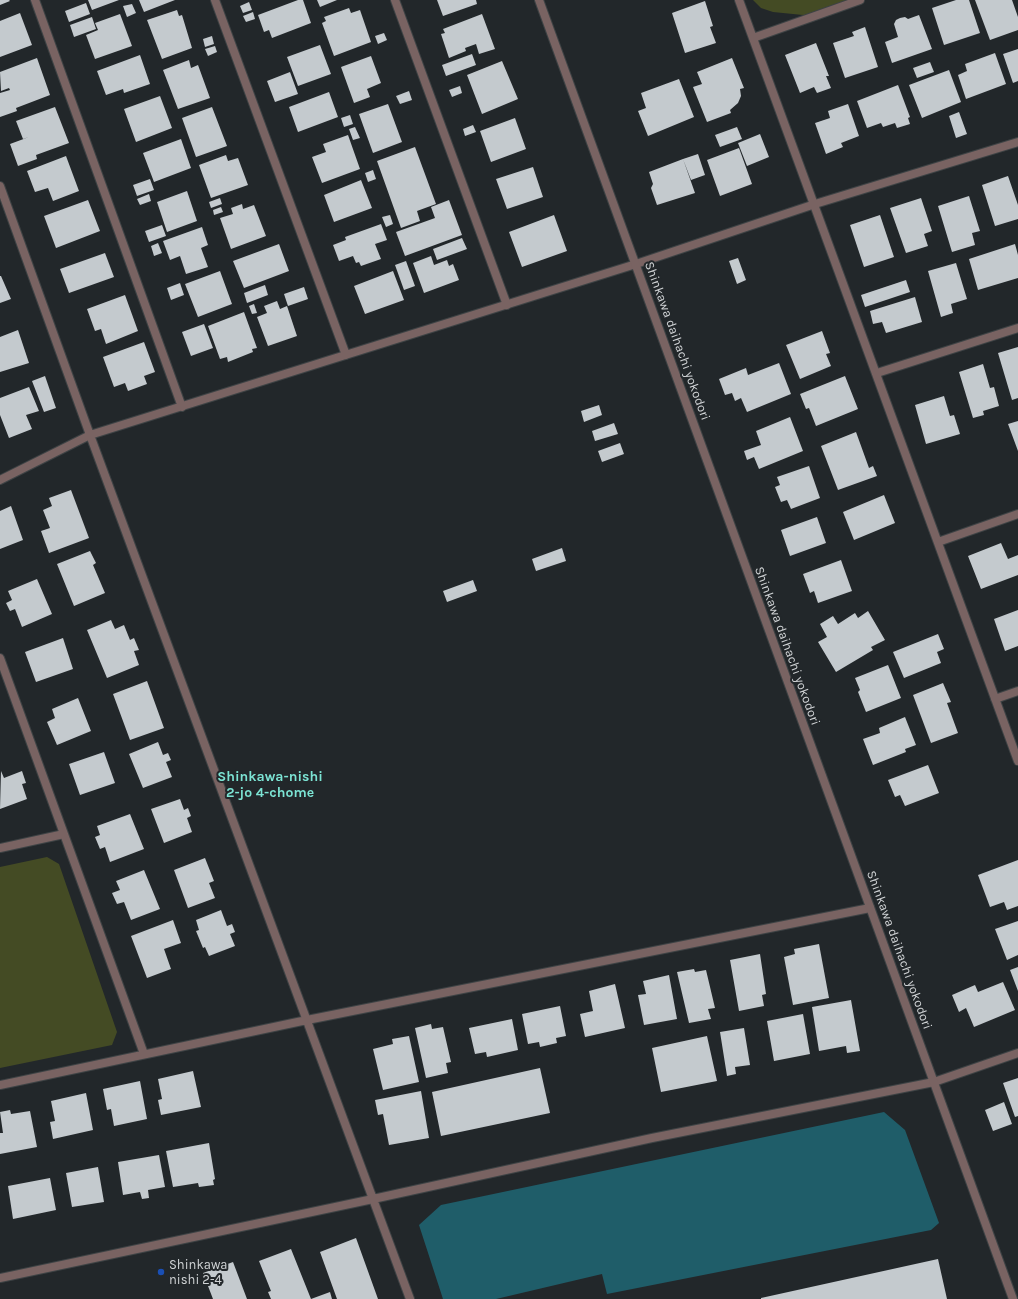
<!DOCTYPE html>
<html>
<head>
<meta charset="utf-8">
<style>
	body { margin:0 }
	canvas { display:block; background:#22272a }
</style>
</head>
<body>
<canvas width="1018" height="1299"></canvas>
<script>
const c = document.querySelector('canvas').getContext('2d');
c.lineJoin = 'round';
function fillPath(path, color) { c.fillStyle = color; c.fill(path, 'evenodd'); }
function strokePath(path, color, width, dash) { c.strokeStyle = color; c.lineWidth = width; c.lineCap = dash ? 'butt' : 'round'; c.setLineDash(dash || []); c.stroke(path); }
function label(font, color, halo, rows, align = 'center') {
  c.font = font + ' Karla,sans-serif'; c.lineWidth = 4; c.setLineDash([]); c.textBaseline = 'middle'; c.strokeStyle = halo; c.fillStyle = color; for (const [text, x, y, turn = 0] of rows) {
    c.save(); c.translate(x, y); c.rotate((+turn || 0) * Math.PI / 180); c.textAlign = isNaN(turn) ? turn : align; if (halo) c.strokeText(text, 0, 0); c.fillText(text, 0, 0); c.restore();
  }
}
fillPath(new Path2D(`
	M753 0H849L813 16 773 12 761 8Z
	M47 857 59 864 117 1032 112 1045 0 1068V867Z`), '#444b24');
fillPath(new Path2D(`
	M884 1112 905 1130 939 1223 931 1230 607 1294 602 1274 496 1299H443L419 1225 441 1205Z`), '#1f5d69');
fillPath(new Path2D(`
	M0 0H9L10 1 0 5Z
	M88 0H119L92 10Z
	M139 0H175L144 12Z
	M298 0H303L311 23 272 38 269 30 264 32 258 15Z
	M317 0H337L320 7Z
	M437 0H476L477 4 443 16Z
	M956 0H969L980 33 944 45 932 8Z
	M975 0H1012L1018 17V30L990 40Z
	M705 1 713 26 710 27 716 43 685 53 672 13Z
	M249 2 252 10 243 13 240 6Z
	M86 3 90 14 69 22 65 11Z
	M132 4 136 13 127 17 123 6Z
	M349 8 351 13 360 10 371 42 334 56 322 23 326 21 324 17Z
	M177 10 179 16 182 15 192 48 162 59 147 20Z
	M253 12 255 19 246 22 243 16Z
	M20 13 32 45 0 57V21Z
	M120 14 132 46 95 59 86 35 98 30 95 23Z
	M482 14 495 49 479 54 476 44 465 48 466 51 449 58 441 34 445 33 443 29Z
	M919 15 932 49 892 63 885 42 898 37 894 24 896 20 900 18 905 17 908 19Z
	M92 17 96 29 74 37 70 25Z
	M865 27 878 67 845 78 833 43 854 36 852 32Z
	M384 33 387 40 378 44 375 36Z
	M212 36 214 44 205 47 203 39Z
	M816 43 829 76H826L831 88 817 93 814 87 800 93 785 55Z
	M320 45 331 74 298 86 287 57Z
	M215 46 217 52 208 56 205 49Z
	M1018 49V81L1013 83 1003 54Z
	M995 53 1006 84 966 99 958 75 967 71 965 64Z
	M472 54 476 65 446 76 442 65Z
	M140 55 150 84 124 93 123 89 106 95 97 71Z
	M371 56 381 83 367 89 370 97 354 103 341 67Z
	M37 58 50 95 16 108 17 111 0 117V93L10 90 9 88 1 91 0 72Z
	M732 58 744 88 740 89 741 96 738 103 730 110 731 113 707 122 693 87 702 84 697 72Z
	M189 60 191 68 198 65 210 98 178 109 163 70Z
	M502 61 518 99 482 114 467 75Z
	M930 62 934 72 917 78 913 68Z
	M949 70 961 102 922 118 909 85Z
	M290 72 298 94 275 102 267 81Z
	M679 79 694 117 648 136 638 111 646 108 641 93Z
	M898 85 910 117 908 118 910 124 897 128 895 123 883 127 881 123 867 128 857 101Z
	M460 86 462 93 452 97 449 90Z
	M409 91 412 100 400 104 396 96Z
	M329 92 338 117 298 132 289 107Z
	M160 96 172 128 136 142 124 109Z
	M388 104 402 142 373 153 359 114Z
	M848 104 859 136 841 143 843 147 826 154 815 123 830 118 828 111Z
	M55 107 69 143 36 155 37 159 18 166 10 144 29 137 23 139 16 121Z
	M212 107 227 146 196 157 182 118Z
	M959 112 967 134 956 138 949 116Z
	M350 115 353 124 344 127 341 118Z
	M515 118 526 149 491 162 480 131Z
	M473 125 476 132 465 136 463 129Z
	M355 127 360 138 353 140 349 129Z
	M737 127 742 139 720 147 715 135Z
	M760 134 769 157 747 166 738 143Z
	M348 135 360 169 322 183 312 157 326 152 323 144Z
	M181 139 191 168 154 182 143 153Z
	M415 147 436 204 417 211 420 221 401 228 377 161Z
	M739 148 752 184 720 196 707 160Z
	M698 154 705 175 691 180 683 159Z
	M226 155 228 161 238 158 248 185 211 198 199 165Z
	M66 156 79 191 53 201 48 188 35 192 27 171Z
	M683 159 695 193 657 205 651 188 653 184 649 172Z
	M533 167 543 197 507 209 496 179Z
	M373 170 376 179 368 182 365 173Z
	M1008 176 1018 205V219L995 226 982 185Z
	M150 179 154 190 137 196 133 185Z
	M361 180 372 208 334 222 324 195Z
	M187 191 197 221 167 232 157 202Z
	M149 194 151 201 140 205 137 199Z
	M969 196 980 231 972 233 975 245 952 252 938 206Z
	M220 198 222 204 211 208 209 202Z
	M921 198 932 231 924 234 928 246 906 253 890 208Z
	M88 200 100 231 56 248 44 216Z
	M449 200 462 235 405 256 396 232 435 218 431 207Z
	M242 204 243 209 254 205 266 236 231 249 220 218 233 214 231 208Z
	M221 207 223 212 214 215 213 210Z
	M390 215 393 224 386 227 382 217Z
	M554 215 567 251 522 267 509 232Z
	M880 215 894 257 864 267 850 225Z
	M381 224 387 240 375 244 381 259 361 266 359 262 356 263 353 256 339 261 333 245 346 240 345 237Z
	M162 225 166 236 149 242 145 231Z
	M202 227 208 245 201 248 208 267 186 274 180 256 170 260 163 241Z
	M462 238 467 249 437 260 433 249Z
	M158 243 162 253 154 256 151 246Z
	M279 244 289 271 244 288 233 261Z
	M1015 244 1018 255V278L978 290 969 259Z
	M105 253 114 277 69 293 60 269Z
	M431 256 434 265 447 260 449 266 453 264 459 280 424 293 413 263Z
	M738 258 746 280 737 284 729 261Z
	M406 261 415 286 404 290 395 265Z
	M956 263 967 299 951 304 953 313 941 317 928 271Z
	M220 271 232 304 198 317 185 284Z
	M393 271 404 300 365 314 354 286Z
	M0 276H1L11 299 0 303Z
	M906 280 910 292 865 307 861 295Z
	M180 283 184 295 171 300 167 288Z
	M265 285 268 295 247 303 244 293Z
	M304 287 308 299 288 306 284 294Z
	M125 295 138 331 106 344 101 329 95 331 87 309Z
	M915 297 922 322 886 333 882 322 873 324 870 311Z
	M277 301 280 309 287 306 297 336 268 346 257 317 267 313 264 306Z
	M254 304 257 313 252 314 249 306Z
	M244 312 257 348 252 349 253 352 228 362 227 357 220 359 208 326Z
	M204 324 213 348 191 356 182 332Z
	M18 330 29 363 0 372V337Z
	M822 331 830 353 826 354 831 366 800 379 786 345Z
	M144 342 155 372 144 376 147 384 128 391 125 383 114 387 103 357Z
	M1018 347V398L1012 400 998 353Z
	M779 363 791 394 747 412 741 398 735 401 732 393 725 395 719 379 746 368 748 375Z
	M983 364 990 388 994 387 999 406 983 411 984 415 973 418 959 372Z
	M45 376 56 408 44 412 32 381Z
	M845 376 858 409 816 426 809 408 806 409 800 394Z
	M29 387 39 411 26 415 32 429 9 438 0 415V398Z
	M944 396 950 416 954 415 960 434 926 444 915 405Z
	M599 405 602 415 584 422 581 411Z
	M790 417 803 451 759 469 754 457 747 460 744 451 761 445 756 431Z
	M1018 421V451L1008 424Z
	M614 423 618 434 595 441 592 431Z
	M856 432 869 468 873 466 877 476 838 490 821 446Z
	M620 443 624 454 602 462 598 451Z
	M809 466 820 498 791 509 787 500 781 502 775 487 780 485 777 477Z
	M71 490 89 538 49 553 41 531 50 528 43 510 52 506 49 498Z
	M884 495 895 523 854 540 843 512Z
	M11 506 23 540 0 549V511Z
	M817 517 826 543 790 556 781 530Z
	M1001 543 1008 559 1018 555V575L981 589 968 556Z
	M562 548 566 561 536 571 532 559Z
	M90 551 96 563 93 565 105 593 74 606 57 564Z
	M841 560 852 591 818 603 814 591 810 593 803 574Z
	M37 579 52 614 22 627 15 609 10 611 6 603 12 600 8 591Z
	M473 580 477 591 447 602 443 591Z
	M1018 610V646L1005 651 994 619Z
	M868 611 885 640 871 647 873 650 836 672 818 642 827 637 820 624 833 616 838 624 855 613 858 618Z
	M111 620 115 629 124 625 130 640 134 638 139 650 134 651 139 665 107 678 87 630Z
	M938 634 944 649 937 652 941 663 904 678 893 652Z
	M63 638 73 669 36 682 25 652Z
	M888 665 901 698 866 712 858 692 860 690 855 678Z
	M147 681 164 728 130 740 113 694Z
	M943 683 951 702 947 703 958 733 931 743 913 695Z
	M78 698 91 731 57 745 47 722 55 718 52 709Z
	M905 717 916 745 905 749 906 752 873 765 863 739 880 733 879 728Z
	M158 742 163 755 168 753 171 760 166 762 172 777 143 788 129 754Z
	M104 752 115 783 80 795 69 764Z
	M928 765 939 793 905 806 900 795 895 797 888 780Z
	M1 771 4 778 22 771 26 783 22 784 27 799 0 809Z
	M180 799 184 810 188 808 191 816 187 818 192 832 164 843 151 809Z
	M130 814 144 849 110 862 105 847 100 849 95 837 100 835 97 826Z
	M205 858 214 881 209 883 215 898 188 908 174 870Z
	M1018 860V906L1007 910 1004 902 990 907 978 875Z
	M144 870 160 909 131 920 124 902 117 904 112 893 120 890 116 881Z
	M221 910 227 926 232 924 235 932 230 934 235 946 209 956 205 947 203 948 196 931 199 930 196 920Z
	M173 920 181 943 164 949 171 969 147 978 131 936Z
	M1018 921V955L1007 960 995 929Z
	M819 944 829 998 793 1005 784 957 795 954 794 949Z
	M760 954 766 994 762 995 764 1006 739 1011 730 960Z
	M1018 967V991L1010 970Z
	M694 969 695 972 706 970 715 1008 708 1009 711 1019 689 1023 677 972Z
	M669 975 677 1019 644 1025 638 995 646 994 643 981Z
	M1003 982 1015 1010 974 1027 966 1008 959 1012 952 995 975 985 978 992Z
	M615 984 625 1028 585 1037 580 1014 593 1011 589 991Z
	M851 1000 860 1051 847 1053 846 1046 819 1051 812 1007Z
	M560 1006 566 1036 556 1038 557 1043 540 1047 539 1042 528 1044 522 1014Z
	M803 1014 810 1054 774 1061 767 1021Z
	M512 1019 518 1050 487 1057 486 1052 475 1054 469 1028Z
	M431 1024 432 1029 443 1027 451 1062 446 1063 448 1073 426 1078 415 1028Z
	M744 1028 750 1065 735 1067 736 1074 727 1076 720 1032Z
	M409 1036 419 1082 383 1090 373 1049 393 1044 392 1039Z
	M707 1036 717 1081 661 1092 652 1048Z
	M540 1068 550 1113 441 1136 432 1092Z
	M193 1071 201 1107 161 1115 158 1100 162 1099 158 1079Z
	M1018 1078V1116L1015 1117 1003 1083Z
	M140 1081 147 1119 114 1126 111 1109 107 1110 103 1089Z
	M421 1091 429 1138 389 1145 383 1114 378 1115 375 1100Z
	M86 1093 93 1130 53 1139 50 1122 55 1121 51 1101Z
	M1004 1102 1012 1124 993 1131 985 1110Z
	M10 1110 11 1114 30 1111 37 1147 0 1154V1133H3L0 1112Z
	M209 1143 215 1179 213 1180 214 1185 199 1187 198 1183 173 1187 166 1151Z
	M159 1155 165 1187 148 1190 149 1198 142 1199 140 1192 123 1195 118 1162Z
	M98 1167 104 1202 72 1207 66 1173Z
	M50 1178 56 1210 13 1219 8 1186Z
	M356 1238 378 1299H337L320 1252Z
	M291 1249 311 1299H271L268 1292 271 1291 259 1261Z
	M938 1259 947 1299H761V1298Z
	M233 1262 247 1299H213L203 1273Z
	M330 1292 332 1299H311Z`), '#c4cace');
const minor = new Path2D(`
	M35 0 182 407
	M215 0 346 355
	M395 0 507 305
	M739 0 1018 761
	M753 38 860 0
	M0 186 90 435 410 1299
	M877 373 1018 328
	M0 480 90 435 636 264 815 204 1018 142
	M938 542 1018 514
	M0 658 144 1054
	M995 699 1018 691
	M0 848 64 834
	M0 1085 307 1020 870 908
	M0 1278 373 1199 652 1138 934 1082 1018 1053`);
const tertiary = new Path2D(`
	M539 0 1013 1299`);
strokePath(minor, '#3e4345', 10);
strokePath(tertiary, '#3e4345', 10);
strokePath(minor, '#796362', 8);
strokePath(tertiary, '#796362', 8);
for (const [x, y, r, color] of [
	[161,1272,4,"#1a4fb4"]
]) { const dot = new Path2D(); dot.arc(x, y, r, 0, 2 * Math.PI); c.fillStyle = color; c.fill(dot); strokePath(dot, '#22272a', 1.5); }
label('13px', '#d0d3d5', '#22272a', [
	["Shinkawa daihachi yokodori",677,341,70],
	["Shinkawa daihachi yokodori",787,646,70],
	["Shinkawa daihachi yokodori",899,950,70]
]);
label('13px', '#d0d3d5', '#22272a', [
	["Shinkawa",169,1265],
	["nishi 2-4",169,1280]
], 'left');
label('bold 14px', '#7ce4d4', '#22272a', [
	["Shinkawa-nishi",270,777],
	["2-jo 4-chome",270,793]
]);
</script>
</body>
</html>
